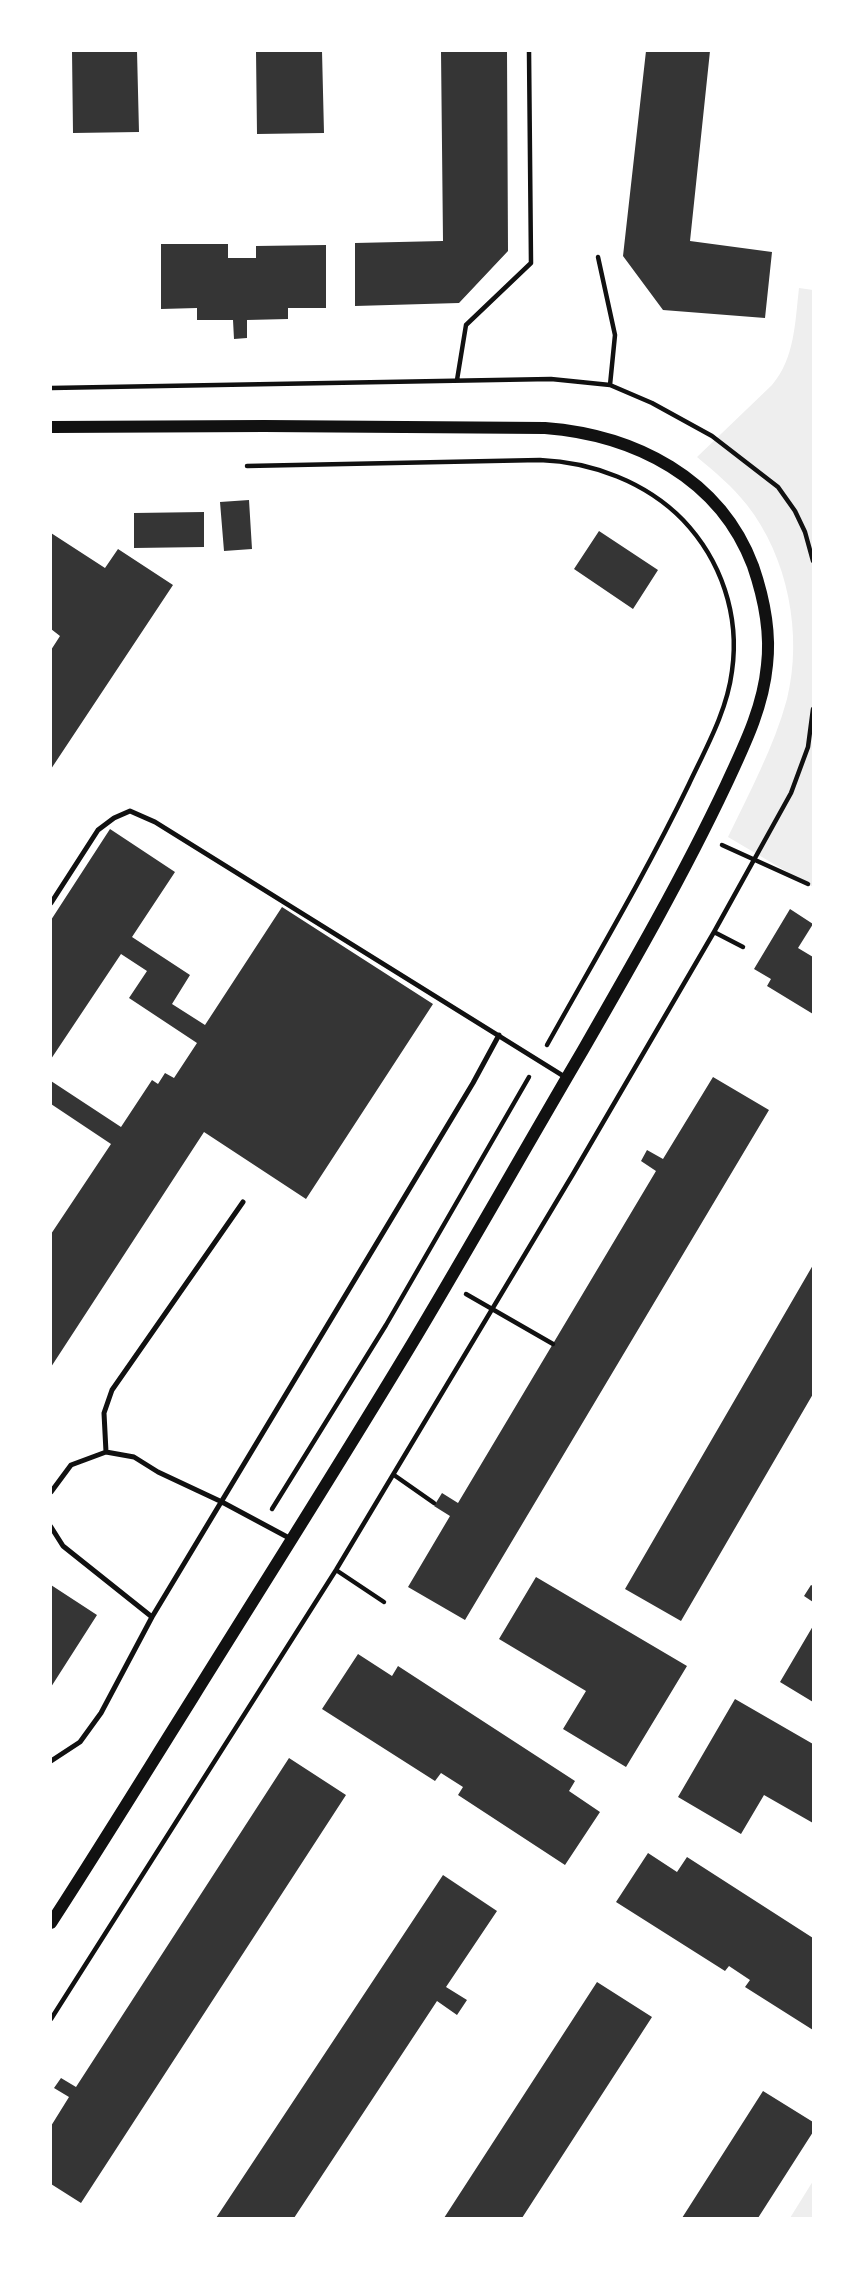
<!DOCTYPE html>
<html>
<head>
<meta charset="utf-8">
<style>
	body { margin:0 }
	#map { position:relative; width:864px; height:2269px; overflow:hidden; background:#fff; font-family:"Times New Roman",serif }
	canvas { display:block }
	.frame { position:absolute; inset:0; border:52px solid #fff; pointer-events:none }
</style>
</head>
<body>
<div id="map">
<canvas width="864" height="2269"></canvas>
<div class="frame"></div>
</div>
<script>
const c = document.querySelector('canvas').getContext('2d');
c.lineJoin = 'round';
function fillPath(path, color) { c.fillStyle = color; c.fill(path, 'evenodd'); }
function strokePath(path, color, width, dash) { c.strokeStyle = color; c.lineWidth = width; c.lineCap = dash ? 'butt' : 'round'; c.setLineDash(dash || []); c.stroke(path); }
fillPath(new Path2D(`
	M799 288 813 290V887L728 837C749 793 774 747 787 699 803 635 788 557 747 505 733 487 715 472 697 457L772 385C795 358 795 322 799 288Z
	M813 2181V2218H790Z`), '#eee');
fillPath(new Path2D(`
	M72 51H137L139 132 73 133Z
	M256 51H322L324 133 257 134Z
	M441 51H507L508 251 459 303 355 306V243L443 241Z
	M646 51H710L690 241 772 252 765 318 663 310 623 256Z
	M161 244H228V258H256V246L326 245V308H288V319L247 320V338L234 339 233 320H197V308L161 309Z
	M249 500 252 549 224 551 220 502Z
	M204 512V547L134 548V513Z
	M599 531 658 570 633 609 574 569Z
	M51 533 105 568 118 549 173 585 51 769V650L60 636 51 629Z
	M110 829 175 872 132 937 190 975 172 1004 205 1025 282 907 433 1004 306 1199 204 1132 51 1367V1234L111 1144 51 1104V1081L121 1127 152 1080 158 1084 165 1073 174 1078 197 1043 129 998 147 971 121 954 51 1059V920Z
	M790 909 813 924 798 948 813 957V1014L767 986 771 979 754 969Z
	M713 1077 769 1110 465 1620 408 1587 450 1516 434 1506 442 1493 458 1503 656 1171 641 1161 647 1150 663 1159Z
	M813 1265V1394L681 1621 625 1589Z
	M536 1577 687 1666 626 1767 563 1729 586 1691 499 1639Z
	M51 1585 97 1615 51 1687Z
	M811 1585 813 1586V1602L804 1596Z
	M813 1626V1702L780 1682Z
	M358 1654 392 1676 398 1666 575 1781 569 1791 600 1812 565 1865 458 1795 463 1787 441 1773 435 1781 322 1709Z
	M735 1699 813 1744V1823L764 1795 741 1834 678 1797Z
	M289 1758 346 1795 81 2203 51 2184V2126L69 2097 54 2088 61 2078 76 2087Z
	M648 1853 677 1872 687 1857 813 1938V2030L745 1987 750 1980 729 1966 725 1971 616 1902Z
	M443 1875 497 1911 446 1987 467 2000 457 2015 437 2001 294 2218H216Z
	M597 1982 652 2017 522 2218H444Z
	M763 2091 813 2122V2132L758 2218H682Z`), '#353535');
strokePath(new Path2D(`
	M598 257 615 335 610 385
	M457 380 466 325 531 263 529 51
	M51 388 551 379 610 385 652 403 712 436 778 487 795 511 805 532 813 561
	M247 466 540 460C592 462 646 482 683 520 721 560 740 615 732 671 727 711 706 748 689 784 646 873 595 959 547 1045
	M722 845 808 884
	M714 932 743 947
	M466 1294 553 1344
	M394 1475 434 1503
	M272 1509 386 1325 529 1077
	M336 1570 384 1602
	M51 2019 336 1570 573 1174 714 932 791 793 808 747 813 709`), '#111', 4.5);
strokePath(new Path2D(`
	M51 903 98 830 114 818 130 811 155 822 565 1077
	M106 1452 104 1413 112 1390 243 1202
	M51 1492 71 1465 106 1452 134 1457 158 1472 222 1502 291 1539
	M51 1527 63 1546 152 1617
	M51 1761 80 1742 101 1713 152 1617 473 1083 499 1035`), '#111', 5);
strokePath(new Path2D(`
	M51 427 264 426 545 428C635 435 720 478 753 566 764 598 771 631 767 665 763 708 744 746 726 785 683 876 633 963 583 1050 526 1147 471 1245 413 1342 341 1462 266 1580 192 1699 145 1774 99 1849 51 1923`), '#111', 12);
</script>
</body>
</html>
